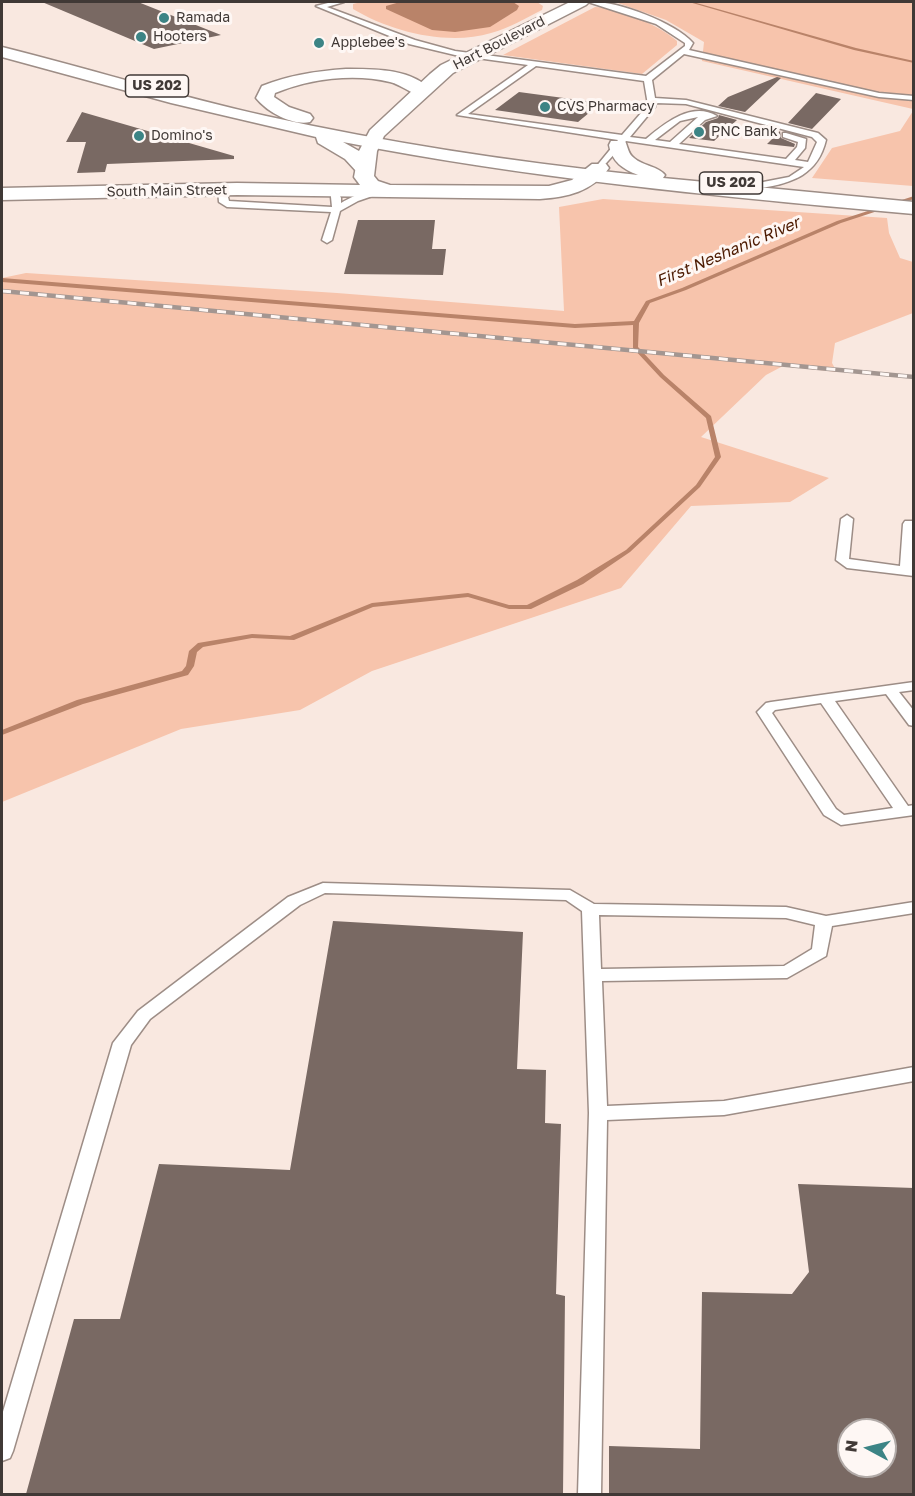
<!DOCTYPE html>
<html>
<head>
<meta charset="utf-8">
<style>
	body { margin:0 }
	#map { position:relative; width:915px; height:1496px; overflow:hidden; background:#f9e8e0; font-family:"Golos Text",sans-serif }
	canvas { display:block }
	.frame { position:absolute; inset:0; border:3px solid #403936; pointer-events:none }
	.north { position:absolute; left:837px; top:1418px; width:60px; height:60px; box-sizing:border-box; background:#fef7f4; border:2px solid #b2aba8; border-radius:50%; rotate:277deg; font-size:16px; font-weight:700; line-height:24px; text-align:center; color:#403936 }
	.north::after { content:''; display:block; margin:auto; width:21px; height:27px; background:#3c8485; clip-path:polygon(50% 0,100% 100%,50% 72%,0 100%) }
</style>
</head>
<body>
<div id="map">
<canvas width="915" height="1496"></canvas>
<div class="frame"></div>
<div class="north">N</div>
</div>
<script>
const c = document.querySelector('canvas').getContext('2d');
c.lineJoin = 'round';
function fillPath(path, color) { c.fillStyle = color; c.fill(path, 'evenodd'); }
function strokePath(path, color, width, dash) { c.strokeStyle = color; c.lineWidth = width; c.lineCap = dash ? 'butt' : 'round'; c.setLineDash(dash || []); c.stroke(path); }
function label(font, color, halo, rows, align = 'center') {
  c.font = font + ' "Golos Text",sans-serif'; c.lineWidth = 6; c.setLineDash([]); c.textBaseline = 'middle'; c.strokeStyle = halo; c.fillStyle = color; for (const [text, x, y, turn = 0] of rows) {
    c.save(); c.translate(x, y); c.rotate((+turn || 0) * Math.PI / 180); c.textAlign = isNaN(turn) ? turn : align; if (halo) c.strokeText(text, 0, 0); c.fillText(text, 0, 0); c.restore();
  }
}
fillPath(new Path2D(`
	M361 2H537L543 6 542 10C526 18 509 28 491 33 448 46 391 32 353 9V4Z
	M615 2H913V109L702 61 704 42 666 20Z
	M595 7C619 8 659 25 677 41V45L642 74 503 55Z
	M913 111V186L812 178 832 148 900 131Z
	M603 199 887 218 889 233 900 258 913 262V313L835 343 832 363 837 372 783 366 766 375 701 437 829 478 790 502 691 506 621 588 372 671 300 710 181 729 2 802V278L26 273 337 293 564 311 559 207Z`), '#f7c4ac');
fillPath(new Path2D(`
	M400 2H513L519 6 517 10 490 27 455 32 432 30 386 9V6Z`), '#b98369');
fillPath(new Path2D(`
	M689 2H693L856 48 914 61V63L854 50Z
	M914 196V199L841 223 686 290 650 303 639 323 638 347 664 375 711 416 721 457 700 487 630 552 583 584 531 609H509L468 597 373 607 294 640 252 638 203 647 197 652 194 666 188 675 83 704 2 735V730L77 700 182 671 186 666 189 651 198 643 252 634 290 636 372 603 468 593 509 605H527L577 580 626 550 696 485 715 457 706 418 660 377 633 348V325L575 328 2 282V278L575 324 634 321 646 301 682 288 837 221Z`), '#b98369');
fillPath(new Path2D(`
	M42 2H138L221 35 154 49Z
	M777 77 781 78 745 112 718 106 728 97Z
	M519 92 601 103 578 122 495 110Z
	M816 93 841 99 812 129 788 123Z
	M82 112 234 156V159L107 164 105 172 77 173 86 142H66Z
	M719 115 737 120 714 141 689 138 706 122 718 118Z
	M780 131 781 138 795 144 794 147 767 144Z
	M358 220H435L432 249H446L443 275 344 274Z
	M333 921 523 932 517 1069 546 1070 545 1123 561 1124 556 1294 565 1296 563 1494H26L74 1319H120L159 1164 290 1170Z
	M798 1184 914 1188V1494H609V1446L700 1449 702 1292 792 1294 809 1272ZM849 1430H885V1466H849Z`), '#796963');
const service = new Path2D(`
	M332 2H344L327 7 415 40 455 51 646 76 685 46V43L656 24 588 2C615 0 674 22 693 43L689 50 879 93 914 96V100L879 97 684 54 652 80 655 98 686 100 818 133 826 140C818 174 793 183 761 188L758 187V183L789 177 804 167 626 141 599 171 595 168 618 140 457 115 528 65 455 55 409 44 316 6ZM536 66 644 81 648 105 622 135 468 114ZM656 103 686 104 812 137 817 142 808 162 795 160 805 148 806 139 786 133H783V137L798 142 797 147 786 159 679 144 705 120 717 116C692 101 665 123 646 139L630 137 655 107ZM698 117 670 142 655 140 680 121Z
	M222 186 226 189 229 201 332 207 330 187H336L341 198V203C351 197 374 186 384 192L358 201 340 211 332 240 327 243 322 240 331 212 227 207 219 202 218 189Z
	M847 515 853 519 849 559 900 566 903 524 905 521H913L914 576 847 568 836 560 841 519Z
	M914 682V690L899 692 914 711V726L909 725 886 694 835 701 908 806 914 805V815L841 825 824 815 757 712 766 703 771 702ZM821 703 893 808 844 815 836 809 772 713 775 710Z
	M323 883 570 890 594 904 786 907 826 916 914 902V913L832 926 826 956 787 978 602 981 607 1106 724 1101 914 1067V1081L724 1115 607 1120 601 1494H578L589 1113 582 911 566 900 325 893 300 905 150 1019 131 1045 13 1451 10 1458 2 1461V1415L113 1043 138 1011 288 897ZM599 915 786 918 815 925 812 949 784 966 601 969Z`);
const tertiary = new Path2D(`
	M570 2H589L586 5 453 73 384 136 377 151 374 176 378 181 390 185 549 186 572 180 592 164H606L609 168C592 192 567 197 540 199L237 195 2 200V188L237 183 360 185 354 177 359 151 370 130 430 74 441 65Z`);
const trunk = new Path2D(`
	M2 47C90 69 177 96 266 116 388 143 513 162 638 175 623 169 612 162 609 145L611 141H625C628 147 628 154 634 158 643 166 658 166 665 175L663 178 914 202V214C723 197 532 179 343 142L359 151 374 168 371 172H357L345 159 318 143 316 137 171 103 2 57Z
	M346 69C372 69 413 68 431 91L428 95C415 98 403 85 390 82 353 73 309 79 275 93L274 97 289 107 310 114 313 118 310 122C293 126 267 112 256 98L262 86C289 75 317 71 346 69Z`);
strokePath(service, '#9d8d86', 3);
strokePath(tertiary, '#9d8d86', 3);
strokePath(trunk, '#9d8d86', 3);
fillPath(service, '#fff');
fillPath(tertiary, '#fff');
fillPath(trunk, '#fff');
const rail = new Path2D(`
	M2 291 914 377`);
strokePath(rail, '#a39691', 4.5);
strokePath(rail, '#fef7f4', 3, [9]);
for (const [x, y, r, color] of [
	[164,18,6,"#3c8485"],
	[141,37,6,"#3c8485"],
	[319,43,6,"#3c8485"],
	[545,107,6,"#3c8485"],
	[699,132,6,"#3c8485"],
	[139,136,6,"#3c8485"]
]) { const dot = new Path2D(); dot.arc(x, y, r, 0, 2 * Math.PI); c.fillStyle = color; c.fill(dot); strokePath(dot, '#fef7f4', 2); }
label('14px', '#403936', '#fef7f4', [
	["Ramada",176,18],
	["Hooters",153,37],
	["Applebee's",331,43],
	["CVS Pharmacy",557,107],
	["PNC Bank",711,132],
	["Domino's",151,136]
], 'left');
label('14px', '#403936', '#fef7f4', [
	["Hart Boulevard",499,43,-27],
	["South Main Street",167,191,-1]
]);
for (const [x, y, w] of [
	[157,86,63],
	[731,183,63]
]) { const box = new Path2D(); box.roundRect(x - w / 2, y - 11, w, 22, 4.5); c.fillStyle = '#fef7f4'; c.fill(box); strokePath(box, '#403936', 1.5); }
label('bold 14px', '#403936', null, [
	["US 202",157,86],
	["US 202",731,183]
]);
label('italic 16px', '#4c1a00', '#fef7f4', [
	["First Neshanic River",728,252,-23]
]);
</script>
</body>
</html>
